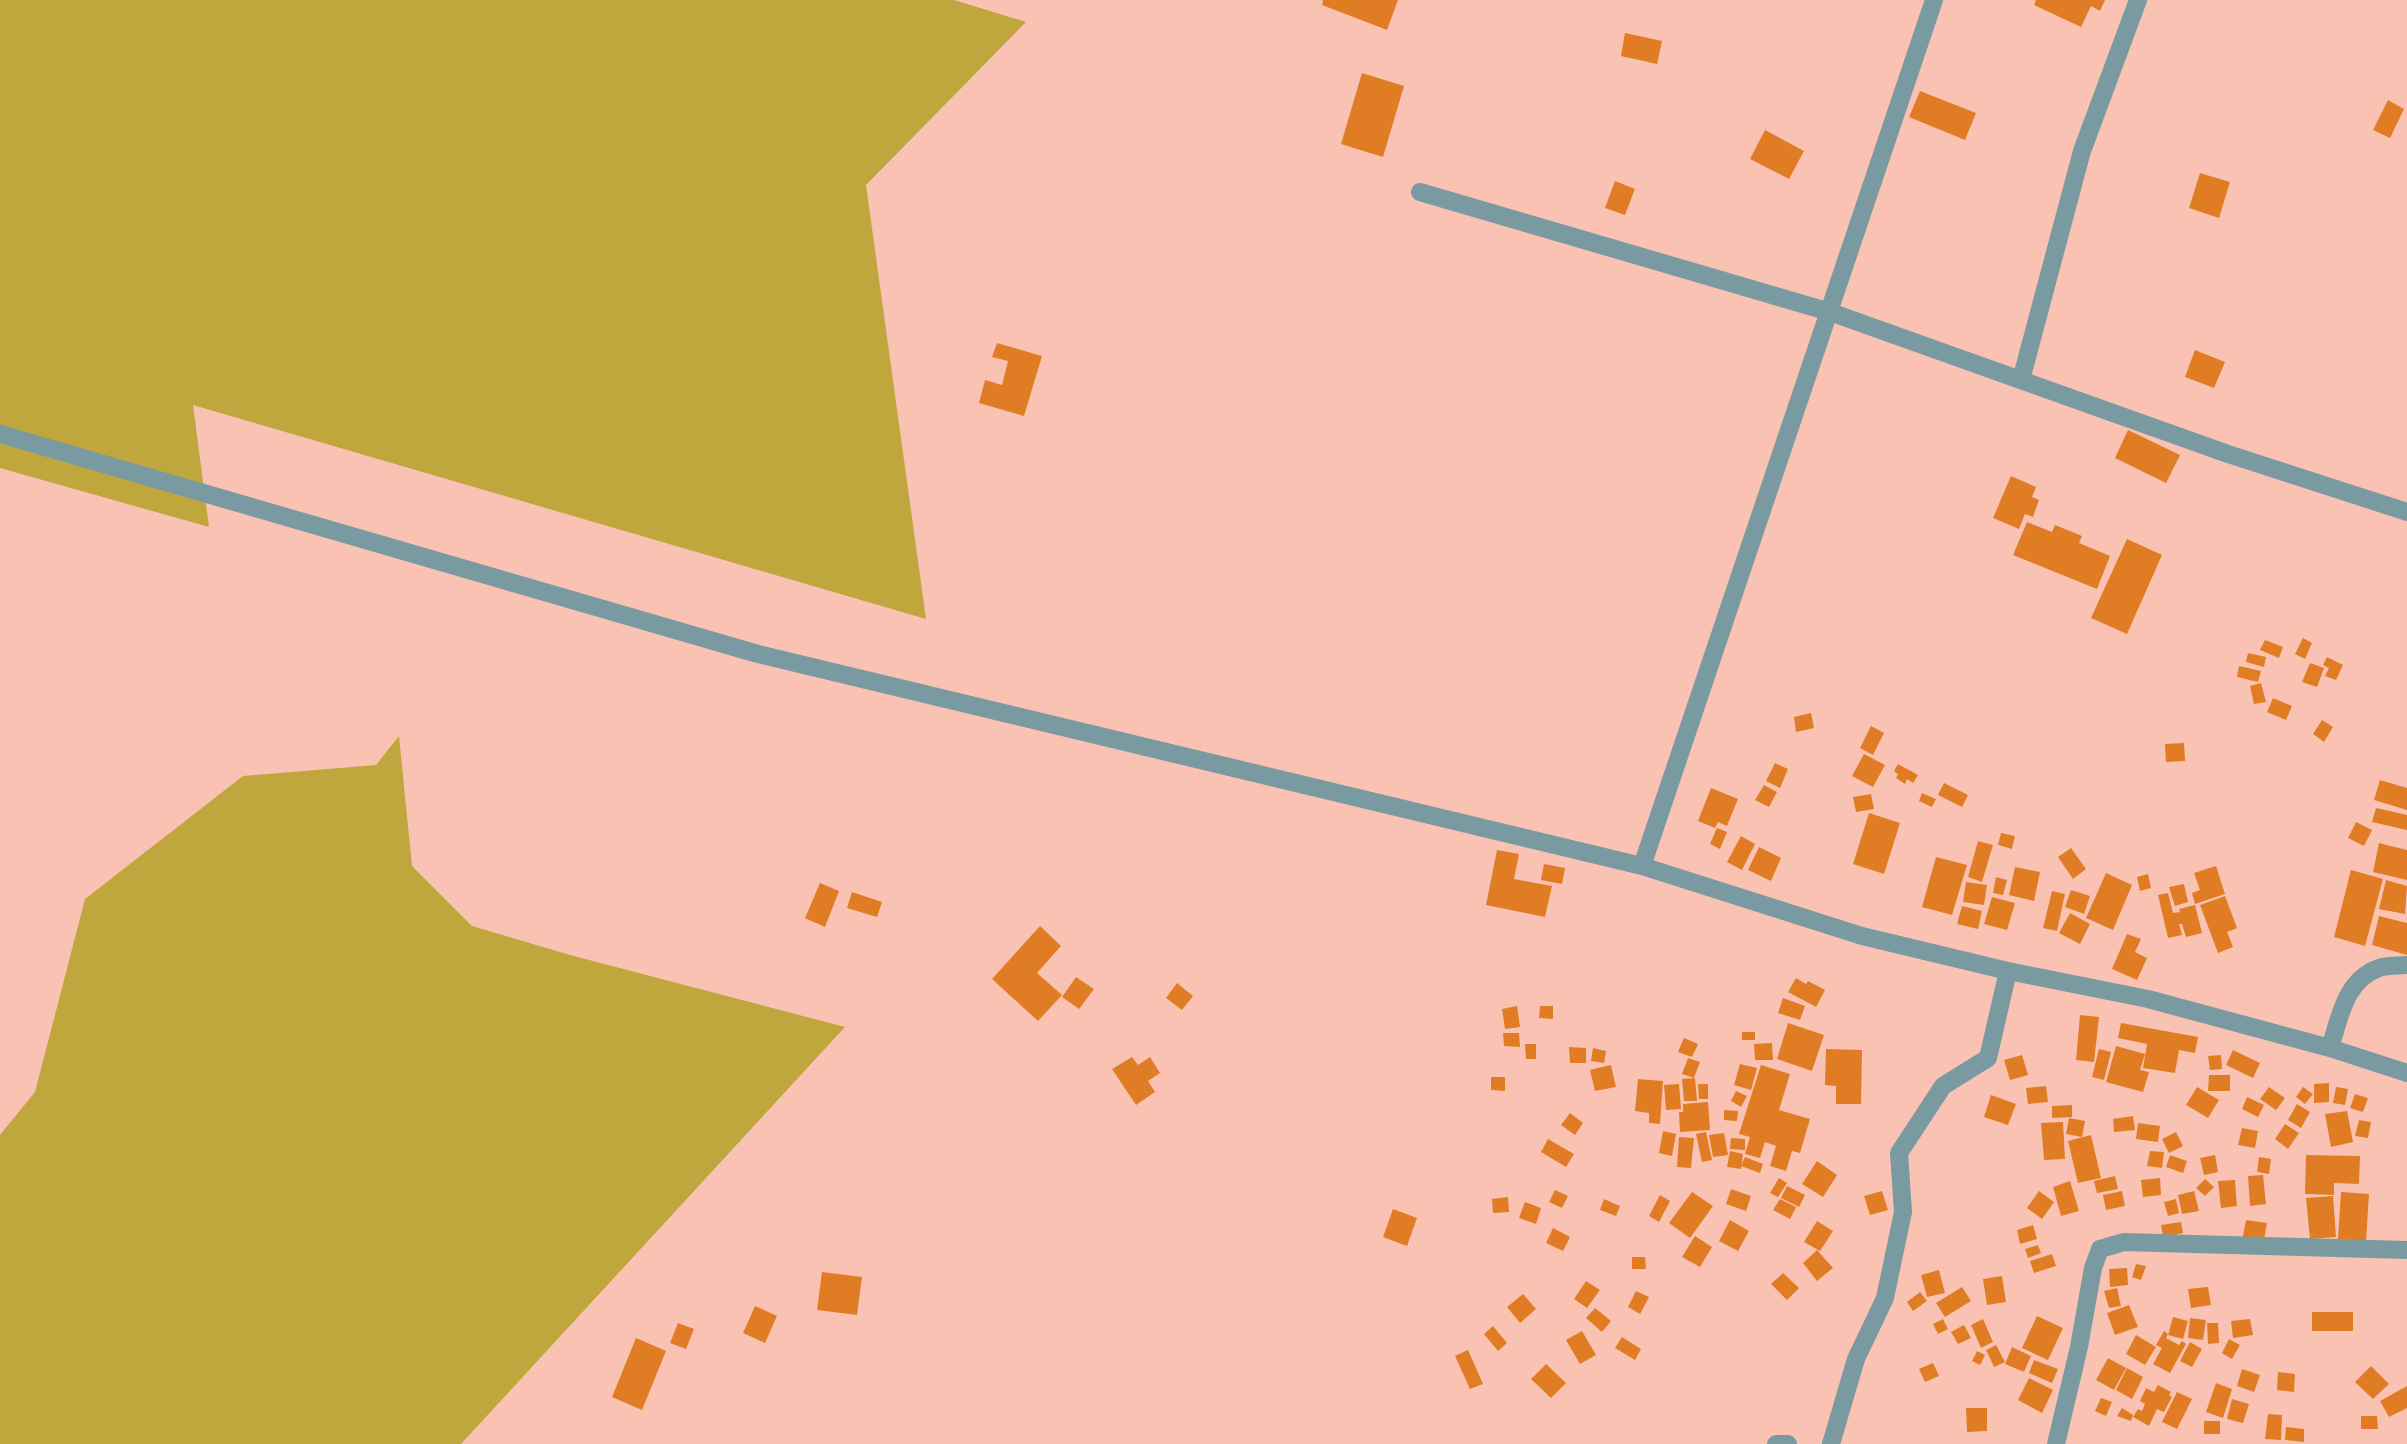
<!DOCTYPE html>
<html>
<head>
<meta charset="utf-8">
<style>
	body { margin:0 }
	canvas { display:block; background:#f9c2b3 }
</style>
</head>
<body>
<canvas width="2407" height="1444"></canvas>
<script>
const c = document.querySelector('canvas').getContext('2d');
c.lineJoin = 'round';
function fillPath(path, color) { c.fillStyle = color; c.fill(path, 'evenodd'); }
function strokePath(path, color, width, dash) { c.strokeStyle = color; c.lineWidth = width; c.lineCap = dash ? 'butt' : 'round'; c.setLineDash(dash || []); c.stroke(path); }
fillPath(new Path2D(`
	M0 0H954L1026 22 866 185 926 619 193 405 209 527 0 468Z
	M399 736 412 866 472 926 570 955 845 1027 461 1444H0V1135L35 1092 85 899 243 776 376 765Z`), '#bfa73d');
fillPath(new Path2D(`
	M1323 0H1398L1387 30 1322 5Z
	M2036 0H2105L2100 11 2091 6 2081 27 2034 5Z
	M1625 33 1662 41 1657 64 1621 56Z
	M1362 73 1404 86 1383 157 1341 144Z
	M1920 91 1976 113 1965 140 1909 117Z
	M2388 100 2404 109 2390 138 2373 130Z
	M1765 130 1804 151 1789 179 1750 159Z
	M2200 173 2230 182 2219 218 2189 208Z
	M1615 181 1635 189 1625 215 1605 208Z
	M997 343 1042 356 1024 416 979 403 985 380 1002 385 1008 361 992 357Z
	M2195 350 2225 362 2214 388 2185 377Z
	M2128 430 2180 455 2166 483 2115 458Z
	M2011 476 2036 487 2032 497 2039 500 2033 517 2025 514 2019 529 1993 518Z
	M2027 522 2052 532 2055 525 2082 536 2079 543 2110 556 2097 589 2013 555Z
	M2127 539 2162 555 2127 634 2091 618Z
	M2303 638 2312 643 2305 659 2295 654Z
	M2265 640 2283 647 2279 658 2260 650Z
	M2248 653 2266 657 2264 667 2246 662Z
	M2327 657 2343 665 2336 680 2325 676 2329 668 2323 665Z
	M2310 663 2324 668 2317 687 2302 682Z
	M2239 666 2261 671 2258 682 2237 677Z
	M2261 683 2266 702 2254 704 2250 686Z
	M2273 698 2292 706 2286 720 2267 712Z
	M1811 713 1814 728 1796 732 1794 717Z
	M2322 720 2333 727 2324 742 2313 734Z
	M1871 726 1884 733 1873 755 1860 748Z
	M2184 743 2185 761 2166 762 2165 744Z
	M1864 754 1885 765 1873 787 1852 776Z
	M1775 763 1788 769 1780 788 1766 781Z
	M1898 764 1918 775 1913 783 1907 779 1905 784 1896 778 1898 774 1894 771Z
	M2380 780 2407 788V810L2374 800Z
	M1944 783 1968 795 1962 807 1938 795Z
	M1764 785 1777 792 1769 807 1755 800Z
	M1711 788 1738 799 1727 826 1718 822 1715 828 1698 821Z
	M1922 793 1936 799 1932 807 1919 801Z
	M1871 794 1874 809 1856 812 1853 797Z
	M2376 808 2407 815V830L2372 822Z
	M1869 813 1900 823 1884 874 1853 864Z
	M2356 822 2372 830 2364 846 2348 838Z
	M1717 828 1727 832 1720 849 1710 844Z
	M2001 833 2015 836 2012 849 1998 845Z
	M1741 836 1755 844 1742 870 1727 862Z
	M1978 841 1993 845 1982 882 1968 877Z
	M2379 843 2407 850V880L2373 872Z
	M1759 847 1781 858 1771 881 1748 870Z
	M2071 848 2086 869 2073 879 2058 857Z
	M1497 850 1519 854 1514 879 1552 886 1545 917 1486 905Z
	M1936 857 1967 865 1952 915 1922 907Z
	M1544 864 1565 868 1562 884 1541 880Z
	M2216 866 2225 894 2195 904 2192 893 2200 890 2194 873Z
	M2015 867 2040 872 2034 901 2009 895Z
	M2351 870 2383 879 2365 946 2334 937Z
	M2106 873 2132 885 2113 930 2086 918Z
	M2148 874 2151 888 2140 891 2137 877Z
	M1996 877 2007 880 2003 895 1993 893Z
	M2386 880 2407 886 2405 914 2379 909Z
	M1966 882 1987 885 1984 905 1963 902Z
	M820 883 839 891 825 927 805 918Z
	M2184 884 2188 902 2175 906 2169 887Z
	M2071 890 2090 896 2084 914 2065 907Z
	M2052 891 2065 894 2057 931 2043 928Z
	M852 892 882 902 877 917 847 908Z
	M2168 893 2173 913 2180 912 2179 909 2195 905 2202 933 2186 937 2182 924H2179L2182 935 2168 938 2158 895Z
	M2225 896 2237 928 2227 932 2233 947 2218 953 2200 905Z
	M1992 897 2015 903 2007 930 1984 924Z
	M1962 906 1982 911 1978 929 1957 924Z
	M2070 913 2090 924 2080 944 2059 933Z
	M2379 916 2407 923V955L2372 945Z
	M1040 926 1061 946 1037 973 1062 995 1038 1021 992 979Z
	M2127 934 2141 939 2135 952 2147 958 2137 980 2112 969Z
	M1076 977 1094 989 1079 1009 1062 997Z
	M1796 978 1806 984 1808 981 1825 990 1816 1007 1788 992Z
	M1177 983 1193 996 1182 1010 1166 998Z
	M1783 998 1805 1006 1800 1020 1778 1013Z
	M1517 1006 1520 1027 1505 1029 1502 1009Z
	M1540 1006H1553V1019L1539 1018Z
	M2080 1015 2099 1017 2094 1062 2076 1060Z
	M1788 1023 1824 1035 1812 1071 1777 1059Z
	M2121 1023 2198 1037 2195 1053 2179 1050 2175 1073 2143 1068 2147 1044 2118 1038Z
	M1742 1032H1755V1040H1742Z
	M1503 1033H1519L1520 1047 1504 1046Z
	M1684 1038 1698 1044 1692 1057 1678 1052Z
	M1772 1043 1773 1060H1755L1754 1044Z
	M1525 1044H1536V1059H1526Z
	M2116 1046 2145 1054 2140 1070 2149 1072 2143 1092 2106 1082Z
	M1569 1047 1586 1048V1063H1570Z
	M1593 1048 1606 1051 1604 1063 1591 1061Z
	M1826 1049 1862 1050 1861 1104H1836V1086L1825 1085Z
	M2099 1049 2111 1052 2104 1080 2092 1077Z
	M2233 1050 2260 1063 2253 1078 2226 1065Z
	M2022 1055 2028 1075 2010 1080 2004 1060Z
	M2221 1055 2222 1069 2210 1070 2208 1056Z
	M1132 1057 1138 1065 1150 1057 1160 1073 1148 1081 1155 1092 1136 1105 1112 1069Z
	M1688 1058 1700 1062 1694 1078 1682 1074Z
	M1740 1064 1757 1068 1751 1090 1734 1085Z
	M1611 1065 1616 1087 1595 1091 1590 1070Z
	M1761 1065 1790 1074 1779 1110 1810 1119 1800 1153 1792 1151 1786 1171 1770 1166 1776 1146 1765 1142 1760 1158 1745 1154 1750 1137 1739 1134Z
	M2209 1075H2230V1091H2208Z
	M1491 1077H1505V1091L1491 1090Z
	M1695 1078 1697 1101H1684L1682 1079Z
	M1638 1079 1663 1081 1660 1124 1649 1123V1113L1635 1111Z
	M2329 1083V1102L2314 1103V1084Z
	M1679 1084 1681 1109 1666 1110 1664 1085Z
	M1698 1084H1708V1099H1699Z
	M2046 1086 2048 1102 2028 1104 2026 1088Z
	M2197 1087 2219 1100 2208 1118 2186 1105Z
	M2269 1087 2285 1098 2276 1110 2260 1099Z
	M2303 1087 2313 1094 2305 1104 2296 1097Z
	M2336 1087 2348 1089 2345 1105 2333 1103Z
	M1736 1091 1747 1096 1741 1107 1731 1101Z
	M2355 1094 2368 1098 2363 1112 2350 1108Z
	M1991 1095 2016 1104 2008 1125 1984 1117Z
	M2247 1097 2264 1105 2258 1117 2242 1109Z
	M1708 1102 1710 1130 1680 1132 1679 1112H1683V1104Z
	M2297 1104 2310 1112 2301 1128 2288 1120Z
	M2072 1105V1117L2052 1118V1106Z
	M1724 1110 1738 1111 1737 1121 1724 1120Z
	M2347 1111 2353 1142 2331 1147 2325 1114Z
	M1570 1113 1583 1123 1575 1135 1561 1125Z
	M2133 1116 2135 1130 2114 1132 2113 1119Z
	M2069 1118 2085 1121 2082 1137 2066 1134Z
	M2359 1120 2371 1122 2368 1138 2355 1136Z
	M2063 1122 2065 1159 2044 1160 2041 1123Z
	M2138 1123 2160 1126 2158 1142 2136 1139Z
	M2285 1124 2299 1133 2288 1149 2275 1139Z
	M2242 1128 2258 1131 2255 1148 2238 1145Z
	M1663 1131 1676 1134 1672 1156 1659 1153Z
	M1706 1132 1712 1160 1702 1162 1696 1134Z
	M2176 1132 2183 1146 2169 1153 2162 1139Z
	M1724 1133 1728 1155 1713 1157 1709 1135Z
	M2091 1135 2101 1178 2078 1183 2068 1141Z
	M1679 1137 1694 1138 1691 1168 1677 1167Z
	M1731 1138 1745 1139V1150L1730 1149Z
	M1548 1139 1574 1154 1566 1167 1541 1152Z
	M1730 1151 1743 1154 1741 1169 1727 1167Z
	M2150 1151 2164 1152 2162 1168 2147 1166Z
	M2170 1155 2187 1161 2183 1173 2166 1167Z
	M2215 1155 2218 1172 2204 1175 2200 1158Z
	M2306 1155 2360 1156 2359 1184 2334 1183V1195L2305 1194Z
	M1745 1157 1763 1164 1760 1173 1741 1166Z
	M2259 1157 2271 1159 2269 1174 2257 1172Z
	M1817 1161 1837 1175 1823 1197 1802 1184Z
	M2263 1175 2266 1204 2250 1206 2248 1176Z
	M2115 1176 2118 1189 2097 1193 2094 1181Z
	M1779 1178 1787 1183 1778 1197 1770 1193Z
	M2160 1178 2161 1195 2143 1197 2141 1180Z
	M2205 1179 2214 1187 2205 1196 2196 1188Z
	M2235 1180 2237 1206 2221 1208 2218 1181Z
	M2070 1181 2079 1211 2061 1216 2053 1187Z
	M1787 1186 1805 1195 1799 1207 1781 1198Z
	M1731 1189 1751 1196 1746 1211 1726 1204Z
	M1555 1190 1568 1196 1562 1208 1549 1202Z
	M1882 1191 1888 1210 1870 1215 1864 1196Z
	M2039 1191 2054 1202 2042 1219 2027 1208Z
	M2122 1191 2125 1206 2106 1210 2103 1195Z
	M2194 1191 2199 1211 2182 1214 2178 1195Z
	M1692 1192 1713 1206 1690 1238 1669 1223Z
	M2341 1192 2369 1194 2366 1241 2338 1239Z
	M1660 1195 1670 1201 1659 1222 1649 1216Z
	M2333 1196 2336 1237 2310 1239 2306 1198Z
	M1508 1197 1509 1212 1493 1213 1492 1199Z
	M1604 1199 1620 1206 1616 1216 1600 1210Z
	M1780 1199 1796 1207 1790 1219 1773 1210Z
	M2176 1199 2179 1213 2168 1216 2164 1202Z
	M1525 1202 1541 1208 1536 1224 1519 1218Z
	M1393 1209 1417 1218 1407 1246 1383 1237Z
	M1730 1220 1749 1231 1738 1251 1719 1241Z
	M2246 1220 2267 1223 2263 1245 2242 1241Z
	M1817 1221 1833 1231 1820 1251 1804 1242Z
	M2181 1222 2183 1233 2163 1237 2161 1225Z
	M2033 1225 2037 1239 2020 1244 2017 1230Z
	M1553 1228 1570 1237 1563 1251 1546 1243Z
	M1695 1236 1712 1247 1700 1267 1682 1257Z
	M2038 1245 2041 1253 2028 1258 2025 1249Z
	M1817 1250 1833 1268 1817 1281 1803 1263Z
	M2052 1254 2056 1266 2034 1273 2030 1261Z
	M1632 1257H1645L1646 1269H1632Z
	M2136 1264 2146 1266 2141 1280 2132 1277Z
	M2127 1268 2128 1285 2110 1287 2109 1269Z
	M1939 1270 1945 1293 1927 1297 1921 1275Z
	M822 1272 862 1277 857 1315 817 1310Z
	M1783 1273 1799 1288 1787 1300 1771 1284Z
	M2002 1276 2006 1302 1987 1305 1983 1279Z
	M1586 1281 1600 1290 1587 1308 1574 1299Z
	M1962 1287 1971 1301 1945 1317 1936 1303Z
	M2208 1287 2211 1305 2191 1308 2188 1289Z
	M2117 1288 2121 1306 2109 1308 2104 1291Z
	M1636 1291 1649 1297 1640 1314 1628 1307Z
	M1920 1292 1927 1301 1913 1311 1907 1302Z
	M1523 1294 1536 1309 1520 1323 1507 1307Z
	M2129 1305 2138 1327 2115 1335 2107 1313Z
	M755 1306 777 1316 765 1343 743 1333Z
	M1595 1308 1611 1321 1602 1332 1586 1318Z
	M2312 1312H2353V1331H2312Z
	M2037 1316 2063 1328 2048 1360 2022 1348Z
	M2173 1317 2188 1321 2183 1339 2168 1335Z
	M2190 1318 2206 1320 2203 1340 2188 1338Z
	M1943 1319 1948 1329 1938 1334 1933 1324Z
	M1983 1319 1993 1342 1981 1348 1971 1325Z
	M2250 1319 2253 1335 2233 1338 2231 1321Z
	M678 1323 694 1329 686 1349 670 1343Z
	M2207 1323H2218L2219 1343 2208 1344Z
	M1964 1325 1971 1338 1958 1344 1951 1332Z
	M1493 1326 1507 1343 1498 1351 1484 1334Z
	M1582 1331 1596 1355 1580 1364 1566 1340Z
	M2164 1331 2168 1334 2166 1338 2179 1345 2182 1341 2186 1344 2170 1373 2153 1364 2162 1348 2156 1345Z
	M2136 1335 2156 1347 2145 1365 2126 1354Z
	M1622 1337 1641 1349 1635 1360 1615 1348Z
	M636 1338 666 1351 642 1410 612 1397Z
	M2229 1339 2240 1345 2232 1359 2222 1353Z
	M2190 1342 2202 1349 2192 1367 2180 1361Z
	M1996 1345 2005 1362 1994 1367 1986 1350Z
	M2012 1347 2031 1356 2024 1372 2005 1364Z
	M1468 1350 1483 1384 1470 1389 1455 1356Z
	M1977 1351 1985 1355 1980 1365 1972 1361Z
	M2108 1358 2126 1368 2114 1390 2096 1380Z
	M2034 1360 2058 1369 2052 1383 2029 1373Z
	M1933 1363 1939 1376 1925 1382 1919 1369Z
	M1546 1364 1566 1383 1551 1398 1531 1379Z
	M2371 1366 2389 1384 2373 1399 2355 1382Z
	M2127 1368 2143 1377 2132 1399 2116 1390Z
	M2242 1369 2260 1375 2254 1392 2237 1386Z
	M2278 1372 2295 1374 2294 1392 2277 1390Z
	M2029 1378 2053 1390 2042 1413 2018 1400Z
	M2216 1383 2232 1389 2223 1418 2206 1412Z
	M2158 1385 2171 1392 2169 1395 2172 1397 2164 1412 2157 1409 2149 1426 2133 1417 2138 1409 2142 1411 2145 1404 2140 1401 2146 1388 2154 1392Z
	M2407 1386V1408L2389 1417 2380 1401Z
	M2177 1392 2192 1399 2177 1429 2162 1422Z
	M2101 1398 2112 1402 2106 1416 2095 1411Z
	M2232 1399 2249 1404 2243 1423 2227 1419Z
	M1966 1408H1987V1431L1967 1432Z
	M2122 1408 2133 1415 2131 1421 2117 1416Z
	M2268 1414 2282 1415 2281 1440 2265 1439Z
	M2361 1416H2377L2378 1429H2361Z
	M2204 1421H2220V1434H2204Z
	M2286 1427 2304 1429V1442L2285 1440Z`), '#e07d24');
strokePath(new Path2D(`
	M1420 192 1830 312 2228 454 2407 512
	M2021 380 2082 151 2138 0
	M0 434 758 654 1642 866 1862 936 2008 971 2148 999 2330 1048 2407 1073
	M1642 866 1934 0
	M2330 1048C2340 1017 2345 980 2379 968 2387 965 2398 966 2407 965
	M1776 1444H1788
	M1831 1444 1856 1359 1885 1298 1903 1212 1899 1153 1943 1086 1988 1058 2008 971
	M2056 1444 2079 1347 2093 1268 2100 1249 2124 1242 2407 1250`), '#7a9aa2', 18);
</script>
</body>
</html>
